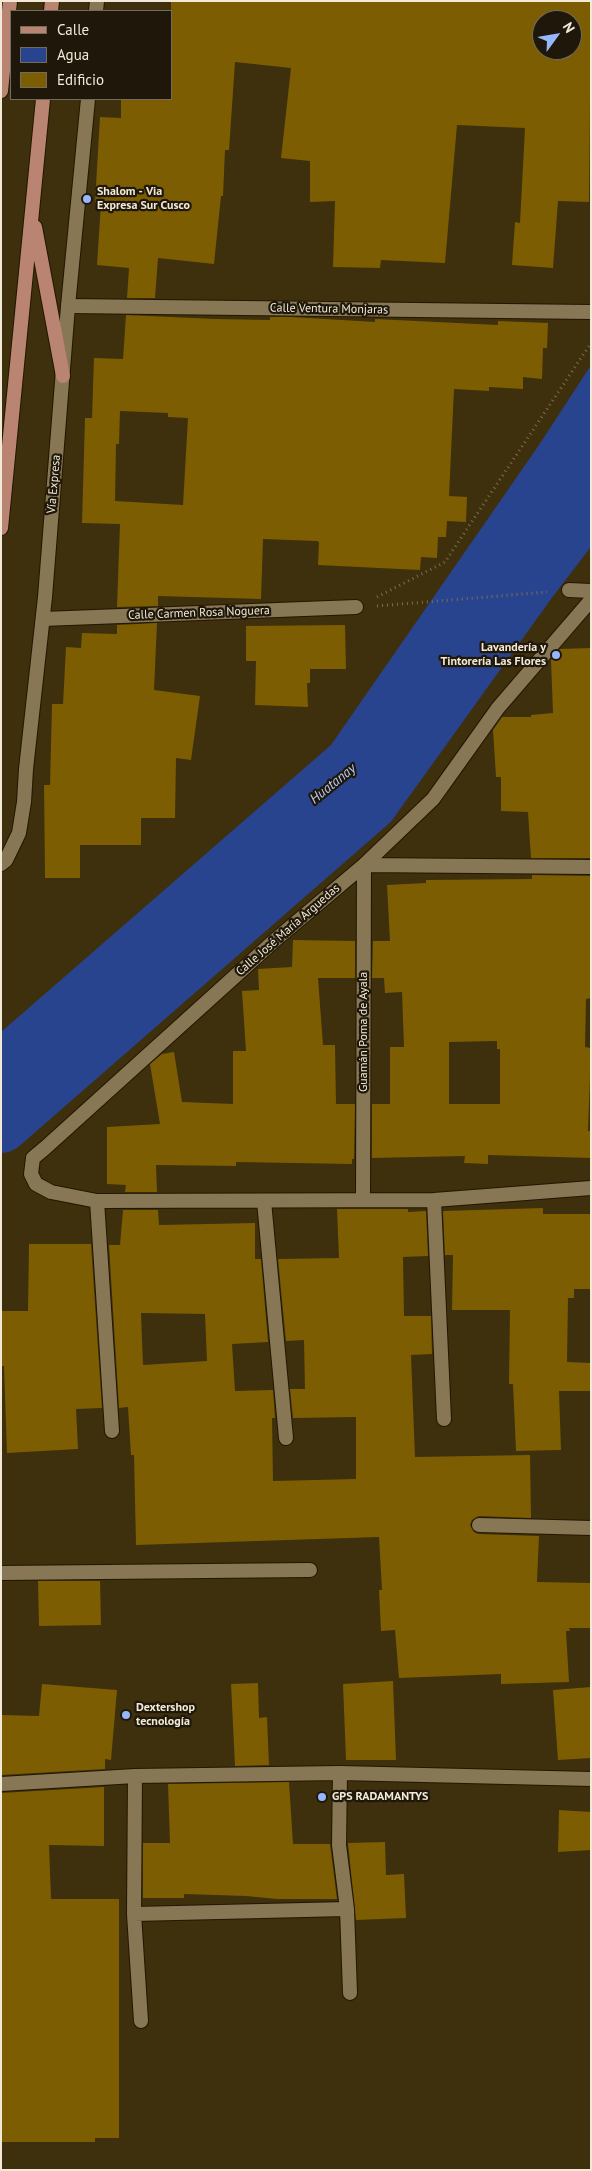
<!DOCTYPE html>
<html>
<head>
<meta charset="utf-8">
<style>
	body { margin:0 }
	#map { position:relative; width:592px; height:2171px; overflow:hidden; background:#3e2f0d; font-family:"PT Sans",sans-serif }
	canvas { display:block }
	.frame { position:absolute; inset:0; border:2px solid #f2e9d6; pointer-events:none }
	.legend { position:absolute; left:10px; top:10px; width:162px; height:90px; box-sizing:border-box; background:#1f180a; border:1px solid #736c5c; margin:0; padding:6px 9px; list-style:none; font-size:15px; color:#f2e9d6 }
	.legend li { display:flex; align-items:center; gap:10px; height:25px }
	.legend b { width:25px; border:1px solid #736c5c }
	.north { position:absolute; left:532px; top:10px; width:50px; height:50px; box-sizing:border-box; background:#1f180a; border:1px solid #736c5c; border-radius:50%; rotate:58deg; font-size:14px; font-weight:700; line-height:20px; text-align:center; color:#f2e9d6 }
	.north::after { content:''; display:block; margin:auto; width:18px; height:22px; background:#96b6fd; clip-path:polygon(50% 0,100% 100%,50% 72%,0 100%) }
</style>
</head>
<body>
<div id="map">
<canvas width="592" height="2171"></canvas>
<div class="frame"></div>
<ul class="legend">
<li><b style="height:6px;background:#ba8472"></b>Calle</li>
<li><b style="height:14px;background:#29448e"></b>Agua</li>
<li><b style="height:14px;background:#7c5d02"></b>Edificio</li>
</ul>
<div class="north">N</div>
</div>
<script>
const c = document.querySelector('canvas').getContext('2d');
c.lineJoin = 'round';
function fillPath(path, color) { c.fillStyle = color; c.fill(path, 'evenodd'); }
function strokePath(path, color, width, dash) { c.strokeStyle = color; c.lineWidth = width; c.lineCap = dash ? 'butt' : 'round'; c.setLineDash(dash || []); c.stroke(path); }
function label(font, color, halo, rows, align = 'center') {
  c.font = font + ' "PT Sans",sans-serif'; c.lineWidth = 4.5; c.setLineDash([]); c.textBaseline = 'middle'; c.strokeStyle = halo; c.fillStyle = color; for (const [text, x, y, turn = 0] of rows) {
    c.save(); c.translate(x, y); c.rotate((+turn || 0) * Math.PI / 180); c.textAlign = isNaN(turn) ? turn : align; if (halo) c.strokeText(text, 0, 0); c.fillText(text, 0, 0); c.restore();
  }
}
fillPath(new Path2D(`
	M591 365V501L531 579 370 803 1 1125V1032L331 745 539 445Z`), '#29448e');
strokePath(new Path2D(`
	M1 1125 370 803 531 579 591 501`), '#29448e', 56);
fillPath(new Path2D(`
	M171 1H591L589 202 558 201 553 268 512 265 515 222 520 223 525 128 457 125 445 263 381 260 380 268 333 267 335 201 310 202V161L281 158 291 68 235 62 229 150H225L223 196H221L214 264 158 258 155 298H127L129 268 97 265 101 203H95L100 117 121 118V99H171ZM542 20H572V50H542Z
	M126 315 215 319 270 320V317H292L375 322V319L498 325V321L548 323 547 348H543L542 379 523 377V389L489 387V391L454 389 449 496 467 497 466 522 447 521 446 537H438L437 558 421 557 420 570 318 565 319 542 317 541 263 539 261 599 158 596V606L117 607 120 524 82 523 85 418H92L94 358 123 359ZM120 411 168 413V417L188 418 183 505 115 501 116 444H119Z
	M157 623 154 690 200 696 191 760 176 758 175 818H141V845H80V878H45L44 785H50L52 704H63L66 647 81 648 82 633 117 634V625Z
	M345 625 346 669H310V683H307L308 707 255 705 256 661H246V626Z
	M591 648V858H531L528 812 501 811V777H496L493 730 502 717H531V715L553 713 551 660 560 649Z
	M532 875 591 876V998L586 999 585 1047 591 1048 588 1131H591V1158L488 1155V1164L464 1163 465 1156 372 1158V1104H390V1047H404L402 992 385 993 384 978H372L373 941H390L387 885 426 883V880L532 879ZM497 1041V1049H500V1104H449V1042Z
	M293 940 355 941V978H318L323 1045H335L336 1104H355L354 1159H352V1164L236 1162V1166L156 1165 157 1192H125L126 1185 107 1184V1127L160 1124 150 1064 162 1054 174 1052 182 1102 233 1104V1051H246L242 991 259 990 258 969 292 967Z
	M543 1208V1214H591V1289H574V1298H568L567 1362 591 1363V1391H559L561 1450 516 1451 513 1384H509L510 1310H452L453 1255H445L443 1211Z
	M337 1209H408V1212L426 1211 428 1256 403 1257 404 1316H431L432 1354 411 1355 415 1457 530 1455 531 1518 479 1516 472 1520 470 1525 474 1532 478 1534 539 1536 537 1582 591 1583V1628H569L570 1631H566L569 1682 501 1684V1674L399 1678 395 1630 381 1631 379 1590H382L379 1537 136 1545 134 1455H131L128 1407 119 1408 109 1245H120L123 1210H158L159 1225 255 1223V1259H261L268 1342 232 1344 235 1391 273 1390 275 1418H272L273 1481 356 1479V1417L293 1418 290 1389H305L304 1340 286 1341 278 1259 339 1258ZM141 1313 205 1314 207 1361 143 1365Z
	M29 1244H91L102 1408 76 1409 78 1449 7 1453 4 1366H1V1311H28Z
	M38 1581H100L101 1625 39 1626Z
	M393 1681 396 1760H346L343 1684Z
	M258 1683 259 1718 267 1717 269 1765 235 1766 231 1684Z
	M42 1684 117 1690 111 1760 105 1759V1769L1 1775V1715L39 1716Z
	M591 1687V1758L558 1760 553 1690Z
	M289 1782 293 1844H330L337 1899H277L246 1896 184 1894V1898H143V1843H170L168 1784Z
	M104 1787V1846L49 1845 51 1899H119V2138H95V2142H1V1793Z
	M559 1810 591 1812V1850L558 1852Z
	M385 1842 386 1875 404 1874 406 1918 356 1920 348 1843Z`), '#7c5d02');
const minor = new Path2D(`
	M68 306 591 312
	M569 590 591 591
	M43 619 356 607
	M591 867 364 865 274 941 45 1148 33 1158 31 1174 36 1184 51 1192 97 1201 434 1200 591 1188
	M363 1200 364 865 433 799 498 708 591 600
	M434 1200 444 1419
	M97 1201 112 1431
	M264 1201 286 1438
	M479 1525 591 1528
	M1 1573 310 1570
	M340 1773 339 1845 347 1909 350 1993
	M1 1784 135 1776
	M134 1914 347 1909
	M141 2021 134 1914 135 1776 340 1773 591 1779`);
const secondary = new Path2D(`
	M96 11 97 1
	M1 864 6 860 19 833 24 802 26 769 45 597 68 306 88 99`);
const primary = new Path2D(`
	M51 11 52 1
	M1 91 10 1
	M35 227 63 376
	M1 528 43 99`);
strokePath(minor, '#221701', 16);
strokePath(secondary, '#221701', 16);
strokePath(primary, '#221701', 16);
strokePath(new Path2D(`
	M377 597 445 562 591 343
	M377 606 547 592`), '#7c6f52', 3, [1, 4]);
strokePath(minor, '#877755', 14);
strokePath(secondary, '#877755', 14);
strokePath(primary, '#ba8472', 14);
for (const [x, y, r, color] of [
	[87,199,5,"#96b6fd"],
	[556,655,5,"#96b6fd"],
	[126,1715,5,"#96b6fd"],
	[322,1797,5,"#96b6fd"]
]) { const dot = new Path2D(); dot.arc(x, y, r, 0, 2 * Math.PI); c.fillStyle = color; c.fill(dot); strokePath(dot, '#1f180a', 2); }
label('bold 12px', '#f2e9d6', '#1f180a', [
	["Shalom - Via",97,192],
	["Expresa Sur Cusco",97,206],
	["Lavandería y",546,648,"right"],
	["Tintorería Las Flores",546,662,"right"],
	["Dextershop",136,1708],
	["tecnología",136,1722],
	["GPS RADAMANTYS",332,1797]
], 'left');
label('12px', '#f2e9d6', '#1f180a', [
	["Calle Ventura Monjaras",329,309,1],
	["Vía Expresa",54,484,-85],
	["Calle Carmen Rosa Noguera",199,613,-2],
	["Calle José María Arguedas",288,930,-41],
	["Guamán Poma de Ayala",364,1032,-90]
]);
label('italic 14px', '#b8ccf6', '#1f180a', [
	["Huatanay",333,784,-39]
]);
</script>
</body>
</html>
